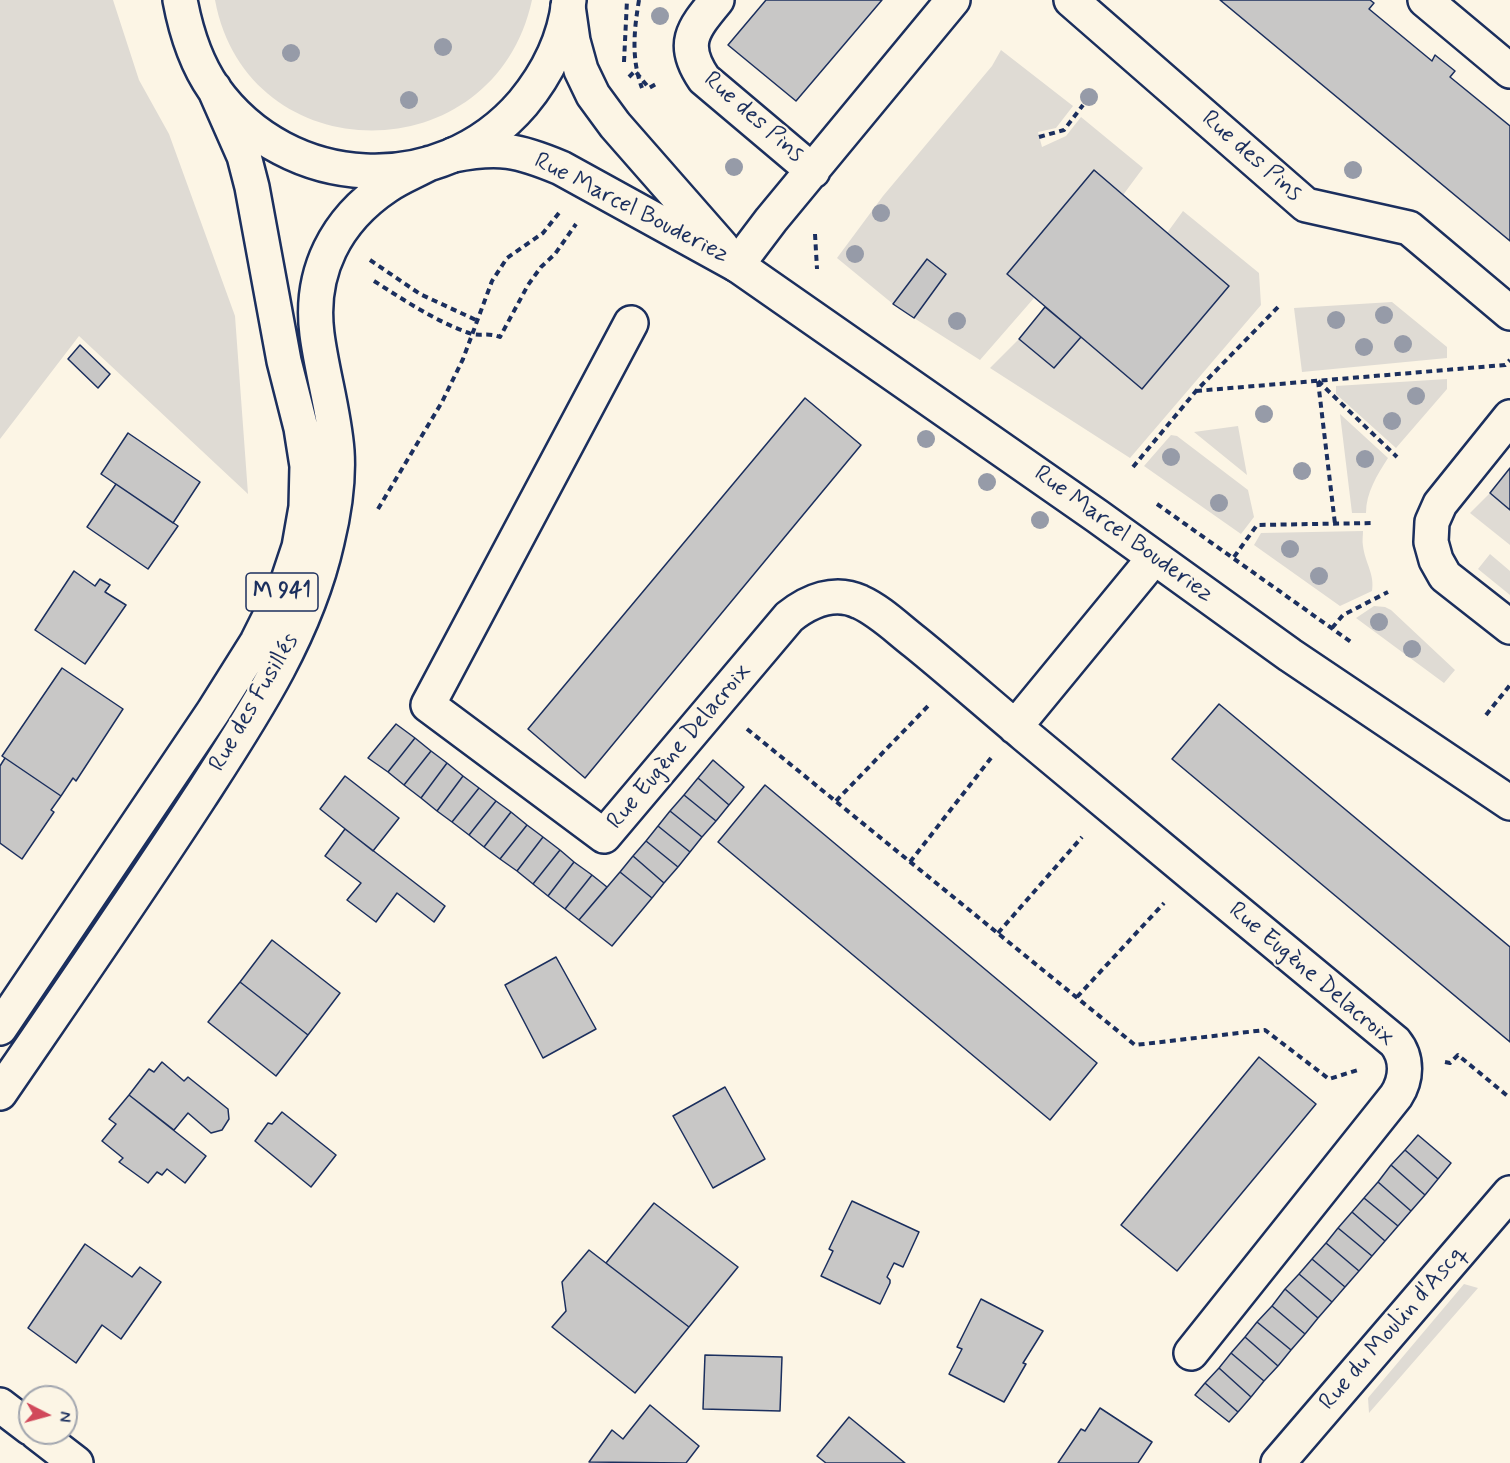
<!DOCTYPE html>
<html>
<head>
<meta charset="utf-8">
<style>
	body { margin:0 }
	#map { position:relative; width:1510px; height:1463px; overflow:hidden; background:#fcf5e5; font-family:Mynerve,sans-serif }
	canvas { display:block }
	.north { position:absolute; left:18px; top:1385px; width:60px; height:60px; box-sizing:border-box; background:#fcf5e5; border:2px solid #a2a6af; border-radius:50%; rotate:96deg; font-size:16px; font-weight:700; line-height:24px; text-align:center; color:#1b2f5e }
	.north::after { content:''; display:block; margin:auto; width:21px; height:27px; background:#d1495b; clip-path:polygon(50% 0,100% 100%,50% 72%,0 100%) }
</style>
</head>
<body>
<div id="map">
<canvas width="1510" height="1463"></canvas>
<div class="north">N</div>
</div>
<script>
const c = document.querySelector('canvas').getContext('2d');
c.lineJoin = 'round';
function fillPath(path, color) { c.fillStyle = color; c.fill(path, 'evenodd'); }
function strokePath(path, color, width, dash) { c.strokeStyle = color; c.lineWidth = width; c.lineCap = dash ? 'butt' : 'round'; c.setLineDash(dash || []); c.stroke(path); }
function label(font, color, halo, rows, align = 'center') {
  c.font = font + ' Mynerve,sans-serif'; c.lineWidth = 4.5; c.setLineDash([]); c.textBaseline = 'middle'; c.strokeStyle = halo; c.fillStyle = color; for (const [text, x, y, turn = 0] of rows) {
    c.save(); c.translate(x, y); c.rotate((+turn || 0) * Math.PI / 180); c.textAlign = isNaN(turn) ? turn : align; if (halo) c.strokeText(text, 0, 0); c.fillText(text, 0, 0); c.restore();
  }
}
fillPath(new Path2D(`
	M0 0H113L139 80 169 134 235 316 248 494 79 336 0 439Z
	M215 0H532C494 175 247 173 215 0Z
	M1001 50 1073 106 1056 128 1038 132 1042 147 1066 136 1081 117 1143 168 1123 195 1094 170 1007 273 1034 298 980 360 914 318 946 274 928 259 893 304 837 258 883 196 992 66Z
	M1183 211 1259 273 1261 305 1130 458 990 368 1019 339 1054 368 1081 337 1142 389 1229 286 1167 233Z
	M1392 302 1447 347V358L1302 372 1294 308Z
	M1447 379V389L1396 448 1336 394V386Z
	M1340 414 1388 458C1377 475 1366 493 1366 513H1352Z
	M1238 426 1247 475 1194 432Z
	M1171 435 1177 436 1248 490 1254 517 1241 534 1144 466Z
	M1490 493 1510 510V545L1470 513Z
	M1363 531C1363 536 1362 541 1363 546 1365 563 1375 574 1372 591L1340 606 1254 545 1261 533Z
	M1490 554 1510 571V595L1478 569Z
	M1374 606 1385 607 1391 610 1455 670 1444 683 1356 618Z
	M1464 1284 1478 1288 1369 1413 1368 1398Z`), '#dfdbd4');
const building = new Path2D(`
	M766 0H882L796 101 728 45Z
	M1220 0H1370L1374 3 1369 9 1432 61 1435 55 1455 71 1450 77 1510 126V241Z
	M1094 170 1229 286 1142 389 1007 274Z
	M927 259 946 274 914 318 893 304Z
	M1045 307 1081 337 1054 368 1019 339Z
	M80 345 110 374 98 388 68 359Z
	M805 398 861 445 585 778 528 729Z
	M128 433 200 482 173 523 101 474Z
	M1510 468V510L1490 493Z
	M116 484 178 526 148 569 87 527Z
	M74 571 95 586 100 579 110 585 105 592 126 605 85 664 35 630Z
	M62 668 123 709 76 781 73 778 61 796 2 756Z
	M1219 704 1510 947V1042L1172 759Z
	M396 724 415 738 388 772 368 758Z
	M415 738 431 751 404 785 388 772Z
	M431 751 447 763 421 798 404 785Z
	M5 758 61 796 51 810 54 812 22 859 0 843V766Z
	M713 760 744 787 729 805 698 778Z
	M447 763 463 776 437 811 421 798Z
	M345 776 399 818 373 851 320 809Z
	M463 776 479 788 452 822 437 811Z
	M698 778 729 805 716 821 684 795Z
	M765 785 1097 1063 1050 1120 718 842Z
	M479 788 496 801 469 835 452 822Z
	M684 795 716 821 702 837 670 811Z
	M496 801 511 812 484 847 469 835Z
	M670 811 702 837 690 852 658 826Z
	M511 812 527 825 500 859 484 847Z
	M527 825 543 837 517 871 500 859Z
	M658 826 690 852 678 867 646 841Z
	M345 829 445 906 434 922 397 893 376 922 347 900 361 883 325 856Z
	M543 837 560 850 533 884 517 871Z
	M646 841 678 867 664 883 633 856Z
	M560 850 574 862 548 896 533 884Z
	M633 856 664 883 652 898 620 872Z
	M574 862 592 875 565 909 548 896Z
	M620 872 652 898 612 946 579 920Z
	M592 875 607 887 579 920 565 909Z
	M272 940 340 993 308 1035 240 982Z
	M556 957 596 1029 543 1058 505 985Z
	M240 982 308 1035 276 1076 208 1022Z
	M1259 1057 1316 1104 1177 1271 1121 1225Z
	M162 1062 184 1081 188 1077 228 1109 229 1119 222 1130 211 1133 188 1113 174 1130 129 1095 149 1069 154 1072Z
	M725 1087 765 1159 713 1188 673 1116Z
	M129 1095 206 1156 185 1183 167 1169 162 1175 157 1172 148 1183 119 1162 123 1158 102 1141 116 1124 109 1119Z
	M282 1112 336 1155 311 1187 255 1141 268 1123 272 1124Z
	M1418 1135 1451 1163 1438 1179 1405 1150Z
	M1405 1150 1438 1179 1425 1195 1391 1165Z
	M1391 1165 1425 1195 1411 1211 1378 1182Z
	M1378 1182 1411 1211 1398 1226 1364 1198Z
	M1364 1198 1398 1226 1385 1241 1352 1212Z
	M852 1201 919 1232 903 1267 894 1263 887 1277 890 1280V1283L880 1304 821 1276 833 1251 829 1249Z
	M654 1203 738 1267 689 1327 606 1263Z
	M1352 1212 1385 1241 1372 1256 1338 1228Z
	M1338 1228 1372 1256 1359 1271 1326 1243Z
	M1326 1243 1359 1271 1345 1287 1312 1259Z
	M85 1244 132 1277 140 1267 161 1282 121 1339 102 1325 76 1363 28 1328Z
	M589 1250 689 1327 635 1393 552 1327 566 1311 562 1282Z
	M1312 1259 1345 1287 1332 1302 1299 1274Z
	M1299 1274 1332 1302 1318 1318 1285 1289Z
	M1285 1289 1318 1318 1305 1334 1272 1306Z
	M981 1299 1043 1331 1023 1363 1026 1364 1004 1402 949 1374 962 1349 957 1347Z
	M1272 1306 1305 1334 1291 1350 1257 1322Z
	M1257 1322 1291 1350 1278 1366 1245 1337Z
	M1245 1337 1278 1366 1264 1381 1231 1353Z
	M1231 1353 1264 1381 1251 1397 1219 1368Z
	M705 1355 782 1357 780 1411 703 1409Z
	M1219 1368 1251 1397 1238 1412 1205 1383Z
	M1205 1383 1238 1412 1229 1422 1195 1395Z
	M650 1405 699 1446 686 1463 589 1462 612 1430 623 1439Z
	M1100 1408 1152 1442 1138 1463H1058L1081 1429 1085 1431Z
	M849 1417 905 1463H826L817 1456Z`);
fillPath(building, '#c8c7c6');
strokePath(building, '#1b2f5e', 1.5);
const minor = new Path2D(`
	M717 0C693 29 680 44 704 79L813 171
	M1071 0 1306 205 1409 228 1510 313
	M1425 0 1510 71
	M737 265 771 220 953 0
	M631 323 428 705 604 836 789 617C809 601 835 590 860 602 880 611 897 628 915 642 952 672 988 704 1025 735 1148 838 1271 940 1395 1042 1408 1058 1407 1079 1396 1096L1191 1353
	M1510 417 1440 504 1432 522 1431 542 1436 560 1445 576 1510 627
	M1015 727 1154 558
	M0 1405 30 1428
	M37 1433 76 1463
	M1278 1463 1510 1193`);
const secondary = new Path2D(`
	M568 6 573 41 581 70 593 95 615 125 722 247
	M453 155C499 146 518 150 561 168L737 265 1097 516 1290 655 1510 803`);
const primary = new Path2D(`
	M180 0C186 32 195 62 214 89 288 192 440 200 523 103 547 74 565 38 569 0
	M0 1028 213 712 257 642 288 580 299 547 306 507 307 466 301 428 284 361 252 187 244 156 214 88
	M0 1093C67 995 135 897 200 797 251 718 306 636 327 542 334 513 339 481 337 451 334 411 322 373 317 334 309 272 336 220 387 186 400 177 416 171 430 163`);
strokePath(minor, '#1b2f5e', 38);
strokePath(secondary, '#1b2f5e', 38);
strokePath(primary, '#1b2f5e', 38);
strokePath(new Path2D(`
	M639 0C634 30 631 59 642 88
	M624 62 627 0
	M629 77 635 71 649 88 658 83
	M1039 137 1064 130 1083 105
	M815 234 817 269
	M370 260 420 294 476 320
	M374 281C404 300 435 321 469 333 479 337 488 332 500 337L528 285 541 267 555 254 576 224
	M1318 381 1335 524
	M1318 381 1397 457
	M1196 391 1505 365 1510 360
	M1133 467 1196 391 1279 306
	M1157 504 1351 642
	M378 509 442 402 463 359 492 281 507 258 543 233 559 213
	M1234 557 1257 525 1372 523
	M1332 628 1343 615 1388 592
	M1486 715 1510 685
	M747 729 1135 1045 1265 1030 1329 1079 1361 1069
	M836 801 929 705
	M910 862 991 758
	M998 933 1082 837
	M1077 997 1164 903
	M1445 1062 1450 1063 1458 1055 1510 1098`), '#1b2f5e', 4, [6, 4.5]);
strokePath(minor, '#fcf5e5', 33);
strokePath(secondary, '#fcf5e5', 33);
strokePath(primary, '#fcf5e5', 33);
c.fillStyle = '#969ba8';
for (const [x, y] of [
	[660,16],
	[443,47],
	[291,53],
	[1089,97],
	[409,100],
	[734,167],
	[1353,170],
	[881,213],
	[855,254],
	[1384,315],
	[1336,320],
	[957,321],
	[1403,344],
	[1364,347],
	[1416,396],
	[1264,414],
	[1392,421],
	[926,439],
	[1171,457],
	[1365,459],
	[1302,471],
	[987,482],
	[1219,503],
	[1040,520],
	[1290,549],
	[1319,576],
	[1379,622],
	[1412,649]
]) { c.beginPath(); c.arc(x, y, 9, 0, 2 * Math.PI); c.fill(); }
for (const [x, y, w] of [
	[282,592,72]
]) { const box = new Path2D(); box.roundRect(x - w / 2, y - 19, w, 38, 4.5); c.fillStyle = '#fcf5e5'; c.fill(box); strokePath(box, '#1b2f5e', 1.5); }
label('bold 22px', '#1b2f5e', null, [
	["M 941",282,592]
]);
label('24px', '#1b2f5e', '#fcf5e5', [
	["Rue des Pins",753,118,41],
	["Rue des Pins",1251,157,41],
	["Rue Marcel Bouderiez",631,209,27],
	["Rue Marcel Bouderiez",1123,535,36],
	["Rue des Fusillés",255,703,-60],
	["Rue Eugène Delacroix",680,747,-50],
	["Rue Eugène Delacroix",1311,975,40],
	["Rue du Moulin d'Ascq",1394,1328,-49]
]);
</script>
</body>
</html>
